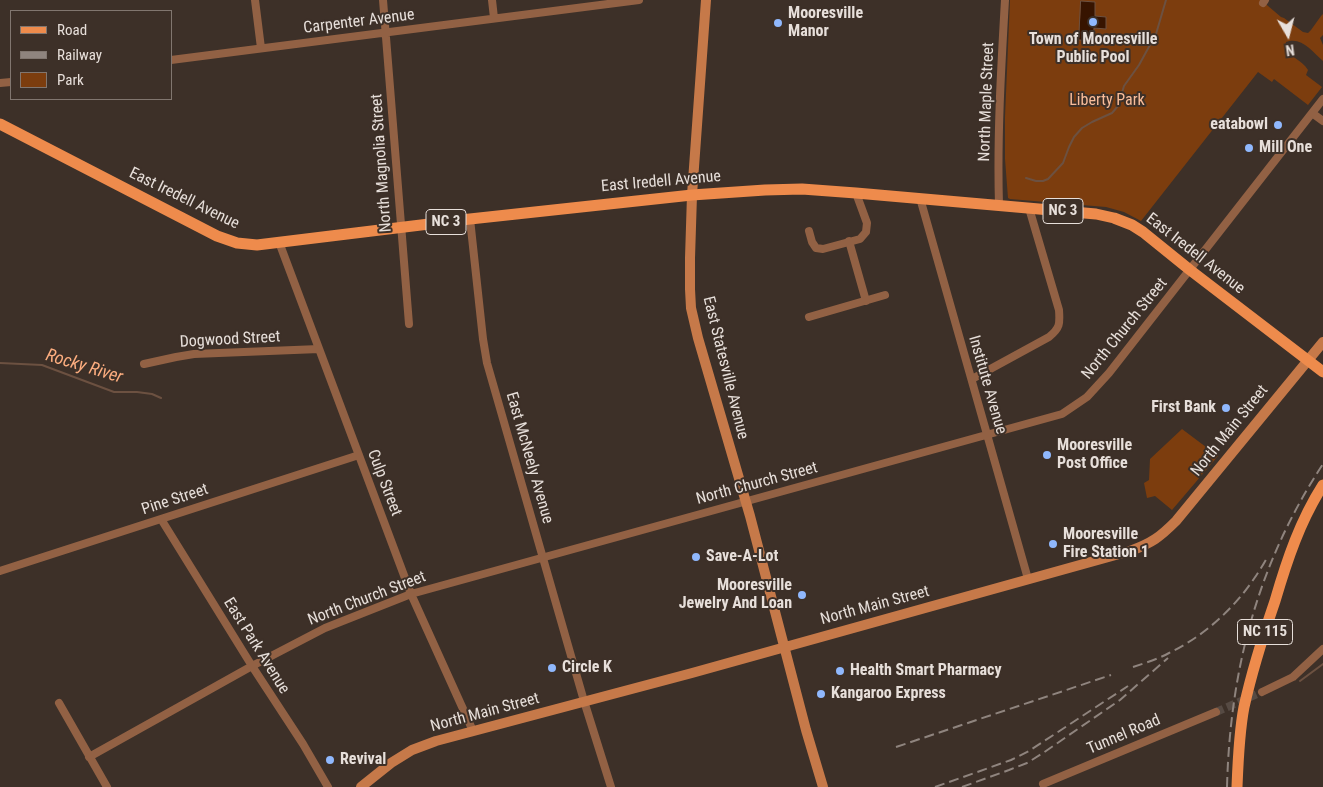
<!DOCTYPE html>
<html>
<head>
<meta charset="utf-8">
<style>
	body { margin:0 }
	#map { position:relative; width:1323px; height:787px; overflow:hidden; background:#3d3028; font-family:"Roboto Condensed",sans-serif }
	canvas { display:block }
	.legend { position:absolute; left:10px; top:10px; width:162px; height:90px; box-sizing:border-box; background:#3d3028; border:1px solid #81766f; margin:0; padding:6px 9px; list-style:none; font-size:15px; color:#e7dfda }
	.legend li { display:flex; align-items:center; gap:10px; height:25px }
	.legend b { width:25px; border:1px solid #81766f }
	.north { position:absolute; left:1263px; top:10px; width:50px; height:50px; -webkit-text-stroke:4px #3d3028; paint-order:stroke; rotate:172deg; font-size:14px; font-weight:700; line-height:20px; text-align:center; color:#e7dfda }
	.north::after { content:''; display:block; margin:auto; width:18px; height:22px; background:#e7dfda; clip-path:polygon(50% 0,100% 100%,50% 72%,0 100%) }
</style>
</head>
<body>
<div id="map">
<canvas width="1323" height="787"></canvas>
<ul class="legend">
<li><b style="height:6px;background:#ee8b4c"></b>Road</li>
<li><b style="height:6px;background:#8f847e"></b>Railway</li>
<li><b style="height:14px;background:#7c3d0e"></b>Park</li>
</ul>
<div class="north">N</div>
</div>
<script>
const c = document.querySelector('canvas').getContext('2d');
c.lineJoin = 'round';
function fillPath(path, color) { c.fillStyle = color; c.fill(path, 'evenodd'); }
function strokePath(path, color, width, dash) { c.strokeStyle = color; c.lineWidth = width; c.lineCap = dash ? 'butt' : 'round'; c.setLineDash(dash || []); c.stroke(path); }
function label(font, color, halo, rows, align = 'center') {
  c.font = font + ' "Roboto Condensed",sans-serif'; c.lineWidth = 4; c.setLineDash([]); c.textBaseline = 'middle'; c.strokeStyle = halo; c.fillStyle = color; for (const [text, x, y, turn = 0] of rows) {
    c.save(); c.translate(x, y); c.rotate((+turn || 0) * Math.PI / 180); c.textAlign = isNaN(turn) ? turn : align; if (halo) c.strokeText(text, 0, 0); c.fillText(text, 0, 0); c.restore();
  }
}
fillPath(new Path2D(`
	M1010 0H1261L1281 17 1284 18 1303 32 1308 33 1311 30 1321 16 1323 14V35L1320 38 1323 45V61C1312 51 1301 36 1286 42L1285 48C1291 58 1302 60 1308 70L1306 75 1322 87 1308 105 1274 79 1272 82 1258 72 1141 221 1124 212 1106 207 1010 199 1008 198 1005 159V117Z
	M1182 429 1218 456 1172 510 1155 496 1147 498 1144 483 1149 480 1150 459Z`), '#7c3d0e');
const water = new Path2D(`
	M1081 1 1095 2V16L1106 17V29L1094 28 1093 41 1079 40Z`);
fillPath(water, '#371400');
strokePath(water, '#6c5141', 1);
strokePath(new Path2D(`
	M1026 178 1036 181H1043L1048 179 1063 163 1069 147 1074 137 1082 128 1092 122 1112 113 1118 106 1124 86 1139 65 1156 34 1166 0
	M0 363 42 365 114 392H137L152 394 161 398
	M1300 681 1323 664`), '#6c5141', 2);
strokePath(new Path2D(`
	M1216 712 1262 692`), '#564a43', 8, [8, 4]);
strokePath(new Path2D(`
	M255 0 261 48
	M383 0 409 324
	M492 0 494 18
	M1263 3 1265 0
	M171 60 639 0
	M0 83 11 82
	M1312 113 1323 121
	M920 198 1028 579
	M999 205C997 137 1001 69 1005 0
	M470 219 483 339 487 363 584 701 611 787
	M809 231 812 242 816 248 823 249 860 239 866 232 867 223 856 193
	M849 241 866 301
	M279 242 411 594 473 731
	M809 317 885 295
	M144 364 176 357 194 354 319 349
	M972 379 1049 337C1060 328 1060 324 1059 310L1029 208
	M161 519 252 666 303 744 328 787
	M0 571 359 455
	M1262 692 1293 677 1323 649
	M59 703 107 787
	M89 757 252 666 325 628 411 594 1062 414 1087 397 1109 373 1323 99
	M1043 784 1216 712`), '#926144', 8);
strokePath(new Path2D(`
	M706 0 692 195 690 258V289L691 308 698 338 750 516 806 730 823 787
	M361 787 391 763 412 750 436 741 692 673 1130 551C1152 543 1160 537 1176 521L1323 342`), '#c67949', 10);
strokePath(new Path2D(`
	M0 124 217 236 237 243 257 245 470 219 692 195 765 190 802 189 856 193 1096 214 1114 218 1132 225 1143 232 1190 270 1323 372
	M1237 787C1238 761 1239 733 1244 707 1252 671 1263 636 1275 601 1287 560 1300 521 1323 485`), '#ee8b4c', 11);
strokePath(new Path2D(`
	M1133 667C1145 663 1158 659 1169 653 1212 632 1245 598 1268 556
	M896 747 1111 675
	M935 787 1011 760 1029 751 1128 686
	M962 787 1009 770 1027 763 1043 753 1120 700 1168 658
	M1227 787C1230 669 1258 563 1323 464`), '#8f847e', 2, [10, 5]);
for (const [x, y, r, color] of [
	[1093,22,5,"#90b8fd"],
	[778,23,5,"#90b8fd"],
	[1278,125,5,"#90b8fd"],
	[1249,148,5,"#90b8fd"],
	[1226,408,5,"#90b8fd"],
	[1047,455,5,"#90b8fd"],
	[1053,544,5,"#90b8fd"],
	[696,557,5,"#90b8fd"],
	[802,595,5,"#90b8fd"],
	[552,668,5,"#90b8fd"],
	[840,671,5,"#90b8fd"],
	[821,694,5,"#90b8fd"],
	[330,760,5,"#90b8fd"]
]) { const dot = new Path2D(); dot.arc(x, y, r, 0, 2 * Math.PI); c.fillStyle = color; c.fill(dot); strokePath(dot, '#3d3028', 2); }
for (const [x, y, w] of [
	[1063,211,40],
	[446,222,40],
	[1265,632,55]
]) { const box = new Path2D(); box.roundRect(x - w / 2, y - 12.5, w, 25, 4); c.fillStyle = '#3d3028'; c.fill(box); strokePath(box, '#e7dfda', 1); }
label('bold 15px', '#e7dfda', null, [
	["NC 3",1063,211],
	["NC 3",446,222],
	["NC 115",1265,632]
]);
label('bold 16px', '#e7dfda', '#3d3028', [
	["Mooresville",788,14],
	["Manor",788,32],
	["Town of Mooresville",1093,40,"center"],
	["Public Pool",1093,58,"center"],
	["eatabowl",1268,125,"right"],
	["Mill One",1259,148],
	["First Bank",1216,408,"right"],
	["Mooresville",1057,446],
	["Post Office",1057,464],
	["Mooresville",1063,535],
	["Fire Station 1",1063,553],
	["Save-A-Lot",706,557],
	["Mooresville",792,586,"right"],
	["Jewelry And Loan",792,604,"right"],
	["Circle K",562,668],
	["Health Smart Pharmacy",850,671],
	["Kangaroo Express",831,694],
	["Revival",340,760]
], 'left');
label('16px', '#e7dfda', '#3d3028', [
	["Carpenter Avenue",359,22,-7],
	["North Maple Street",987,102,-88],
	["North Magnolia Street",382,163,-94],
	["East Iredell Avenue",661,182,-5],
	["East Iredell Avenue",184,199,26],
	["East Iredell Avenue",1195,254,38],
	["North Church Street",1125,329,-51],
	["Dogwood Street",230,340,-3],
	["East Statesville Avenue",725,368,76],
	["Institute Avenue",987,385,74],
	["North Main Street",1230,431,-51],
	["East McNeely Avenue",529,458,74],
	["Culp Street",384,483,69],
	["North Church Street",757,484,-15],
	["Pine Street",175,500,-18],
	["North Church Street",367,599,-21],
	["North Main Street",875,606,-15],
	["East Park Avenue",256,646,58],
	["North Main Street",485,713,-15],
	["Tunnel Road",1124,735,-23]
]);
label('16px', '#f9bd9a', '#3d3028', [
	["Liberty Park",1107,101]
]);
label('italic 18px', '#fcad7f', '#3d3028', [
	["Rocky River",84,367,17]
]);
</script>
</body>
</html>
